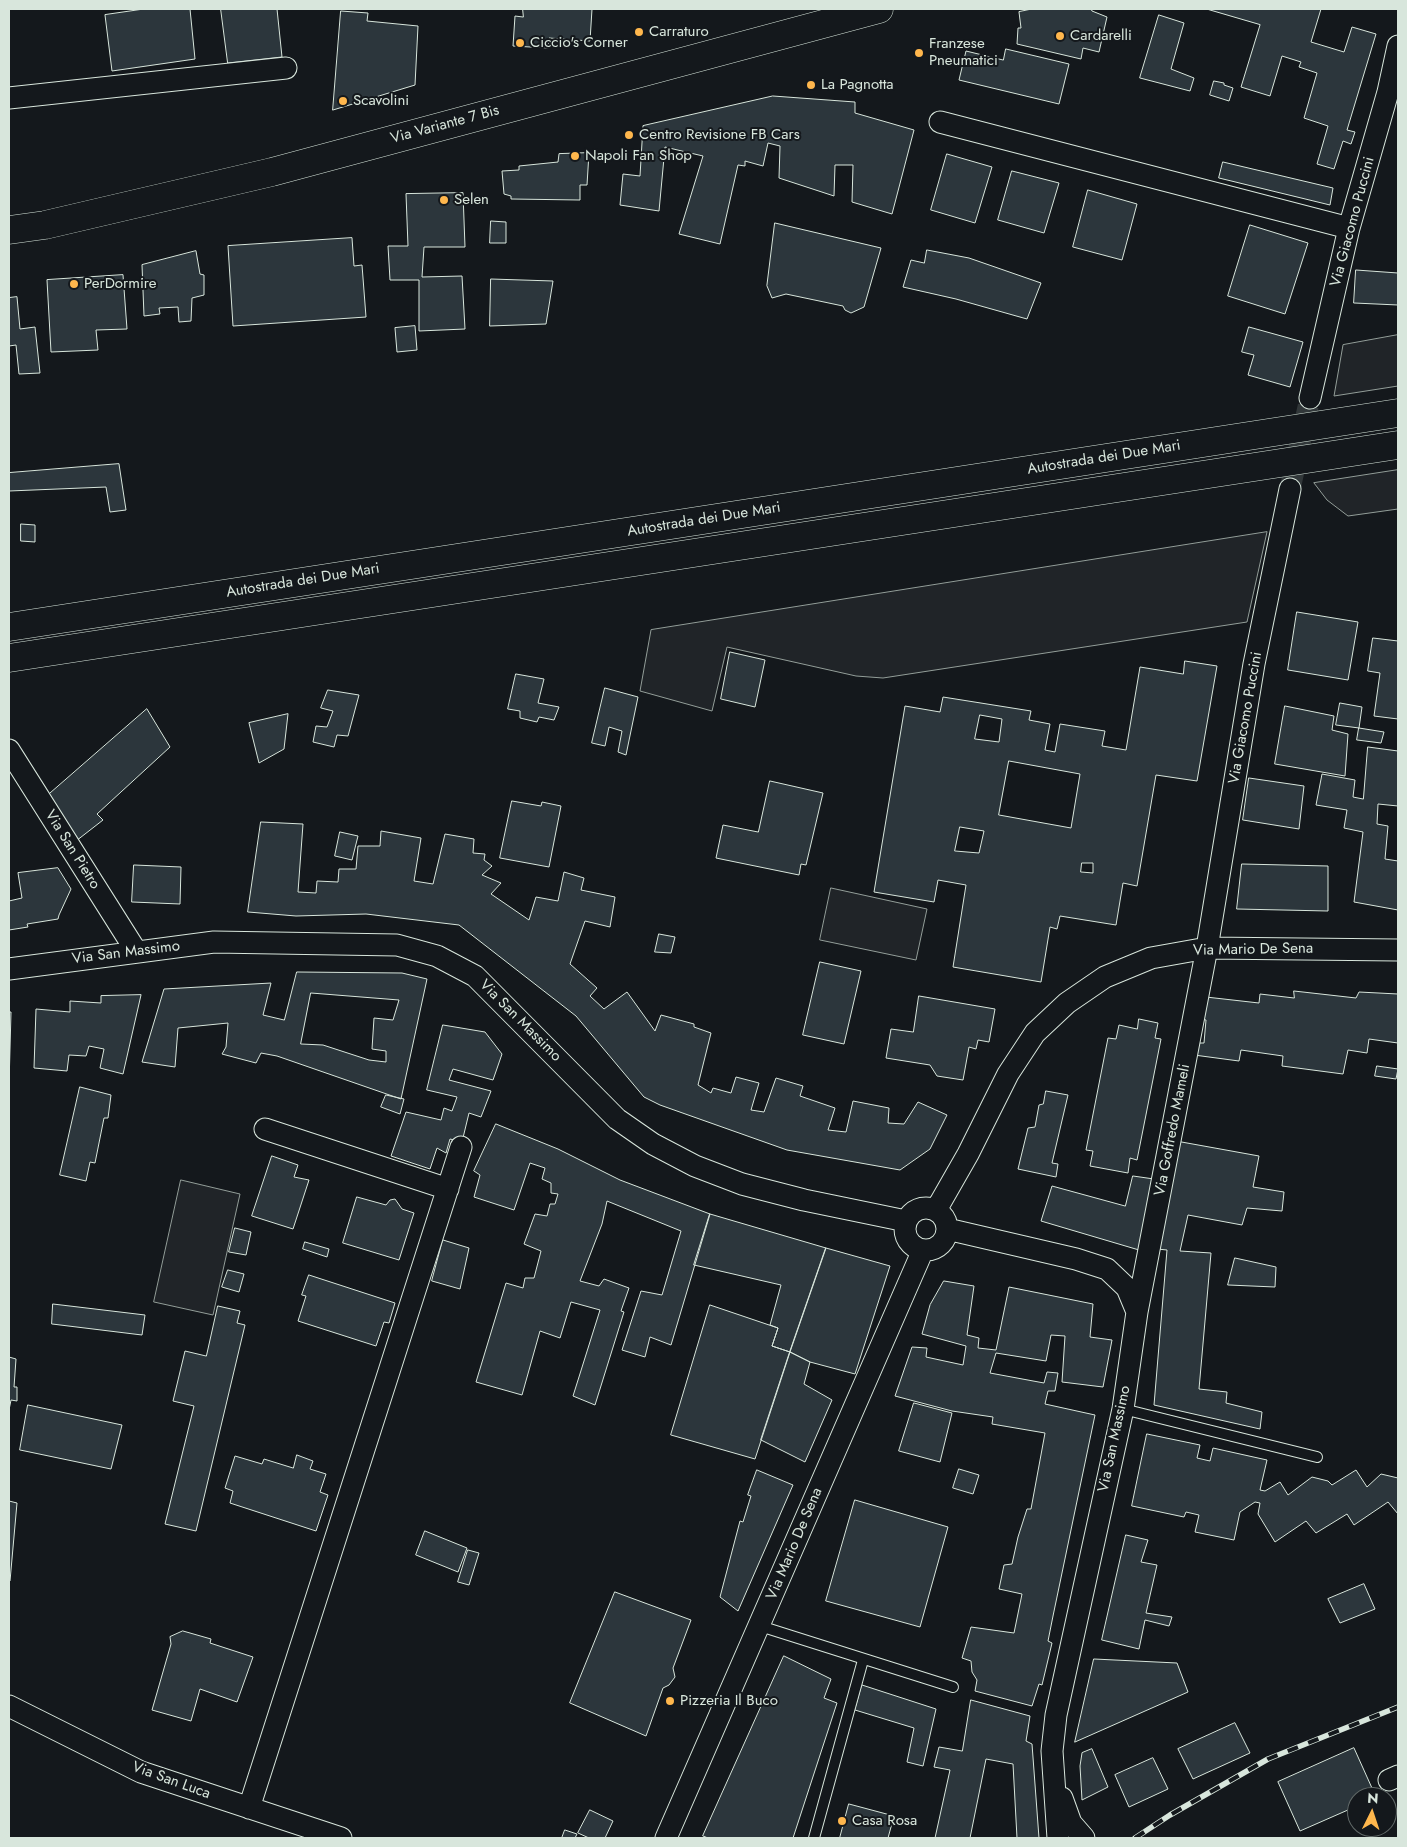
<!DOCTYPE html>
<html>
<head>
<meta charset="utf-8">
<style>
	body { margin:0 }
	#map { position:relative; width:1407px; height:1847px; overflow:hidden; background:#14181c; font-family:Jost,sans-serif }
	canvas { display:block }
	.frame { position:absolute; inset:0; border:10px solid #d8e6dc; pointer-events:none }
	.north { position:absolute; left:1347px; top:1787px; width:50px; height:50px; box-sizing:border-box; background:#14181c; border:1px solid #626a69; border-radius:50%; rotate:4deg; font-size:14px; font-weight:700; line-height:20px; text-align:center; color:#d8e6dc }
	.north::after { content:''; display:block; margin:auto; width:18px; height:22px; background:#ffb74d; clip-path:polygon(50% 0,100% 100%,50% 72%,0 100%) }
</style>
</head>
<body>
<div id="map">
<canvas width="1407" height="1847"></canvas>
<div class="frame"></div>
<div class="north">N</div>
</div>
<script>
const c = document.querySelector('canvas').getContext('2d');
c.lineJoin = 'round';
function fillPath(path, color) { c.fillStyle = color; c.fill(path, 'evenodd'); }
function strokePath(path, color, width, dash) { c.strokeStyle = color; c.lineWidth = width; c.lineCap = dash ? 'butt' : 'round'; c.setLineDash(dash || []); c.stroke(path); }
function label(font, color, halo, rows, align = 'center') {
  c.font = font + ' Jost,sans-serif'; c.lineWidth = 4; c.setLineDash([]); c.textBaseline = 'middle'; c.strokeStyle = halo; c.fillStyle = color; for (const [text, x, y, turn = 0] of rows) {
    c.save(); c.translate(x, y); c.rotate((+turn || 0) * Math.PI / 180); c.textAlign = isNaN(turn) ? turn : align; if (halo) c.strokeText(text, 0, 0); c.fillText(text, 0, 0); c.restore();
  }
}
const green = new Path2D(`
	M1398 335V386L1334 396 1343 345Z
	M1398 470V509L1348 516 1327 500 1314 483Z
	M1267 532 1247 622 883 678 856 676 727 647 712 711 640 691 651 630Z
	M831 888 927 909 916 960 820 940Z
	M181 1180 240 1194 213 1315 154 1302Z`);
fillPath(green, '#202428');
strokePath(green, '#939e99', 1);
const building = new Path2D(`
	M144 9H190L195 59 112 71 105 15Z
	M221 9H277L282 57 228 63Z
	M523 9H592L590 41 549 38 548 48 513 46 515 16 523 17Z
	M1032 9H1091L1092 11 1107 17 1099 52 1083 48 1081 59 1017 44 1018 28H1021L1019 12Z
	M1207 9H1321L1311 42 1344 52 1352 27 1376 34 1347 130 1355 132 1351 144 1343 141 1334 169 1317 164 1328 126 1304 118 1317 73 1299 67 1301 62 1282 56 1270 96 1241 87 1260 25Z
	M341 11 368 13 367 21 418 26 415 85 333 110Z
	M1159 15 1184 23 1171 69 1194 78 1190 91 1140 78Z
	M1006 49 1069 64 1059 104 959 80 966 51 1003 60Z
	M1214 81 1224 83V85L1233 88 1229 101 1210 95Z
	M773 96 855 102V113L914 130 892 214 852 202 853 165H835L834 196 779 178 780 146 768 143 763 166 745 161V166L738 165 720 244 679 234 703 156 665 147 659 211 620 205 623 174 640 176 643 126Z
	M589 153 587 185H580V200L511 199V196L504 194 502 171 519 170V166L558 162 559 154Z
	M947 154 992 167 975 223 931 210Z
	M1223 162 1333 188 1330 205 1219 178Z
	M1012 171 1059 183 1044 233 998 220Z
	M1088 190 1137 204 1122 260 1073 247Z
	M463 193 465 247H424L422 277 462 276 465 329 419 331V280H390L388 246H408L406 194Z
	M491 221 506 222V243H490Z
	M775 223 881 248 864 307 851 313 845 310 843 306 786 294 772 298 767 286Z
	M1250 225 1308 243 1285 314 1228 296Z
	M352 238 354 266 362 265 366 317 233 326 228 246Z
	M927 250 969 258 1041 283 1027 319 956 299 903 287 911 260 924 263Z
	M196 251 200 274 204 275V295L192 298 191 321 179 322 178 307 159 308 160 314 144 316 142 265Z
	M1356 270 1398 273V305L1354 303Z
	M123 275 127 329 96 330 98 350 51 352 47 280Z
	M491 279 553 281 546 324 490 326Z
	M17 297 20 329 35 327 40 373 19 374 16 345 9 346V298Z
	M415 326 417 350 397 352 395 328Z
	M1249 327 1303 342 1290 387 1248 375 1254 355 1242 352Z
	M119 464 126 510 110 512 106 487 9 491V473Z
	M21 524 35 525V542L21 541Z
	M1297 612 1358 622 1348 680 1288 670Z
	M1373 638 1398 641V719L1374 716 1380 673 1368 671Z
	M730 652 765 660 755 707 721 699Z
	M1185 661 1217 666 1197 781 1156 775 1137 886 1123 883 1116 925 1060 916 1057 929 1050 927 1041 982 953 967 966 885 938 880 934 902 874 892 905 706 940 712 943 697 1031 711 1029 720 1050 724 1045 750 1055 752 1060 724 1105 731 1102 746 1126 750 1140 667 1183 674ZM980 715 1002 719 999 742 975 739ZM1009 761 1080 774 1071 828 999 815ZM960 827 984 831 979 853 955 851ZM1082 863H1093V873L1081 872Z
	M516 674 544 679 538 703 559 707 554 720 539 717 537 722 520 718V711L508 709Z
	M605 688 638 697 626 755 618 752 622 731 609 727 605 746 592 743Z
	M328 690 359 695 348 736 337 735 334 747 313 742 316 726 327 727 333 711 321 708Z
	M1340 703 1362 707 1359 728 1336 725Z
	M1285 706 1334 716 1332 730 1348 734 1345 776 1275 764Z
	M147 709 170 747 97 814 103 820 76 841 46 797Z
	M288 714 284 749 259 763 249 723Z
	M1359 728 1384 732 1381 743 1357 740Z
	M1368 747 1398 751V806L1378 804 1377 824 1388 826 1385 859 1398 861V910L1354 902 1363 832 1344 828 1347 810 1316 805 1322 774 1355 780 1353 797 1363 799Z
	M1249 778 1304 786 1299 829 1243 820Z
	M770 781 823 793 806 865 801 864 799 875 716 858 723 825 758 832Z
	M512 801 541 806 542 802 561 806 549 867 500 858Z
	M261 822 303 824 298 892 316 893 317 881 338 882 339 869H356L358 846H380L381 831 421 838 414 881 433 884 445 834 474 839 473 853 485 854 484 860 492 866 482 875 501 883 491 894 529 920 536 897 558 901 564 872 584 878 581 890 615 897 610 927 585 921 570 964 597 988 590 996 604 1009 627 992 655 1031 661 1015 694 1024V1027L711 1033 698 1085 711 1093 713 1088 731 1093 736 1077 759 1083 751 1110 764 1112 776 1078 803 1086 800 1096 835 1108 828 1130 846 1132 853 1101 889 1108 888 1123 904 1124 918 1102 947 1115 930 1149 900 1170 787 1150 660 1105 644 1097 576 1016 459 925 366 914 296 916 248 912Z
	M340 832 358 836 352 860 335 856Z
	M1242 864 1328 866V911L1237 909Z
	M134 865 181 867 180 904 132 902Z
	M58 868 71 889 59 915 58 919 27 924 28 927 9 930V901L22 898 18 873Z
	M659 934 675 937 671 953 655 952Z
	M820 962 861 971 844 1044 803 1035Z
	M297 972 402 973 427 979 401 1099 277 1056 261 1053 256 1063 222 1054 226 1047 228 1023 178 1028 175 1067 142 1062 164 989 271 983 263 1015 284 1020ZM311 993 399 1000 393 1020 374 1018 372 1049 386 1051V1062L369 1060 323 1045 301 1044Z
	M1294 991 1356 998 1359 992 1398 994V1043L1369 1039 1367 1053 1348 1050 1343 1074 1282 1066 1283 1056 1241 1050 1239 1061 1194 1055 1196 1043H1204L1206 1020 1202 1019 1206 997 1259 1003 1260 994 1294 998Z
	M141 995 123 1074 100 1068 104 1049 89 1046 86 1056 69 1055 67 1071 34 1068 36 1009 70 1012V1001L101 1003V996Z
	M919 996 995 1009 989 1042 978 1040 976 1049 969 1047 963 1080 937 1076 930 1065 886 1058 891 1029 913 1032Z
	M9 1012H11L9 1085Z
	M1139 1019 1158 1023 1155 1038 1161 1039 1137 1160 1130 1158 1128 1173 1090 1166 1093 1151 1086 1150 1108 1038 1116 1039 1119 1025 1137 1029Z
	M443 1025 485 1032 502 1054 493 1080 453 1069 449 1080 491 1091 481 1117 469 1113 462 1142 450 1139 446 1153 437 1148 430 1169 391 1156 406 1112 441 1120 444 1108 452 1111 457 1097 427 1090Z
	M1377 1066 1398 1069 1396 1079 1375 1076Z
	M80 1087 111 1095 108 1118H104L95 1163 90 1162 86 1181 60 1175Z
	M1046 1091 1068 1095 1052 1163 1058 1164 1056 1177 1018 1169 1028 1128 1035 1127 1039 1105 1043 1104Z
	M386 1095 404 1099 400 1114 381 1107Z
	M496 1124 558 1149 620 1180 710 1214 671 1345 650 1337 645 1357 622 1350 641 1291 662 1295 681 1231 607 1201 602 1224 580 1281 599 1286 604 1279 629 1288 621 1311 624 1312 595 1405 573 1396 600 1310 571 1302 560 1338 540 1331 522 1395 476 1382 506 1283 523 1288 525 1278H534L541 1251 524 1244 535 1214 547 1216 550 1204H555L558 1194 551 1193V1183L542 1179 545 1168 530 1163 514 1210 474 1197 480 1175 474 1171Z
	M1176 1141 1259 1156 1253 1187 1284 1192 1282 1211 1247 1208 1242 1225 1188 1215 1180 1251 1211 1253 1199 1389 1227 1392 1226 1403 1262 1412 1260 1429 1154 1405 1167 1250 1157 1249Z
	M272 1156 298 1165 294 1177 309 1180 293 1229 252 1216Z
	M1133 1176 1154 1179 1139 1250 1041 1221 1052 1186 1125 1206Z
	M357 1197 386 1205 390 1200 395 1199 402 1209 414 1213 399 1260 343 1243Z
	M710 1214 826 1248 790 1352 772 1346 778 1328 770 1325 781 1285 694 1265Z
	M235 1228 251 1232 246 1255 229 1252Z
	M443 1240 469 1248 460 1289 432 1281Z
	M305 1242 329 1249 327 1257 303 1249Z
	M826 1248 890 1266 855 1374 810 1362 790 1352Z
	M1235 1258 1276 1267 1275 1287 1228 1285Z
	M228 1270 244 1274 239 1292 222 1287Z
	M309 1275 395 1303 389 1323 384 1322 376 1346 298 1321 306 1296 302 1295Z
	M944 1281 974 1286 967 1335 979 1338 978 1348 996 1350 1009 1287 1093 1304 1090 1337 1112 1340 1103 1387 1062 1382 1065 1336 1051 1335 1046 1361 996 1353 990 1373 1044 1383 1047 1372 1058 1373 1055 1391H1048L1045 1404 1095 1415 1053 1616 1048 1641 1052 1643 1042 1685 1039 1684 1032 1706 975 1691 977 1680 972 1672 971 1661 962 1658 971 1627 1014 1633 1022 1594 999 1589 1004 1565 1012 1564 1018 1537 1027 1509H1031L1045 1433 992 1424 993 1417 952 1411 895 1396 912 1347 927 1348 926 1357 963 1365 966 1346 922 1334 930 1305Z
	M53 1304 145 1315 142 1335 52 1324Z
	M710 1305 778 1328 772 1346 790 1352 755 1459 671 1435Z
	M218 1306 240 1311 237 1323 245 1325 196 1531 165 1524 194 1406 173 1401 185 1351 206 1356Z
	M790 1352 810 1362 804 1384 832 1400 805 1462 761 1440Z
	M9 1357 16 1359 14 1387H17V1401L11 1400 9 1410Z
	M914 1403 952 1413 940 1462 899 1451Z
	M28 1405 122 1425 111 1469 20 1450Z
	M1147 1434 1200 1445 1197 1458 1210 1461 1213 1448 1267 1460 1260 1490 1265 1491 1280 1482 1288 1495 1312 1477 1328 1481 1332 1485 1356 1470 1367 1487 1381 1474 1398 1478V1514L1388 1502 1354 1525 1347 1514 1316 1533 1306 1521 1275 1542 1258 1514 1260 1503 1255 1502 1240 1512 1234 1540 1195 1532 1199 1515 1186 1512 1184 1517 1132 1506Z
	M297 1455 313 1461 310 1469 326 1474 320 1492 328 1495 316 1531 230 1503 233 1491 225 1488 235 1456 262 1464 264 1459 293 1468Z
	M959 1469 979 1475 973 1494 953 1488Z
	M757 1470 793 1485 738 1611 720 1597 740 1521 743 1522 751 1496 748 1495Z
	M855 1500 948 1527 920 1627 826 1601Z
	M9 1501 17 1503 10 1581H9Z
	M425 1531 467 1548 458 1572 416 1555Z
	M1126 1535 1148 1540 1141 1562 1157 1565 1146 1613 1172 1617 1169 1626 1145 1620 1139 1649 1102 1640Z
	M468 1550 479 1553 469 1585 458 1582Z
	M1364 1584 1375 1609 1340 1623 1328 1599Z
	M615 1592 691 1620 673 1668 675 1677 669 1685 663 1688 646 1736 570 1703Z
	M183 1631 211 1639 210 1643 253 1657 237 1702 200 1689 191 1721 152 1710 171 1644 170 1637Z
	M784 1656 831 1679 824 1698 837 1703 793 1838H708L703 1836Z
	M1094 1659 1177 1663 1188 1692 1075 1742Z
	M862 1685 936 1709 923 1766 907 1762 914 1728 855 1710Z
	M971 1700 1030 1716 1026 1741 1032 1744 1039 1838H1017L1013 1764 986 1759 970 1838H935L950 1770 934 1767 939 1747 962 1751Z
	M1235 1723 1250 1753 1193 1779 1178 1749Z
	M1354 1748 1376 1797H1357V1806L1300 1831 1278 1782Z
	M1092 1749 1108 1787 1082 1800 1080 1766 1082 1753Z
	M1153 1758 1168 1789 1129 1807 1115 1775Z
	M849 1804 894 1816 888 1838H840Z
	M590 1810 613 1821 605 1838H589L578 1833Z
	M565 1830 577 1834 575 1838H562Z`);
fillPath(building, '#2c363c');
strokePath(building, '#d8e6dc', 1);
strokePath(new Path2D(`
	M1290 489 1310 398`), '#313739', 21, [21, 11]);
const service = new Path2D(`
	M1123 1409 1317 1457
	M760 1626 953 1687
	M814 1838 863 1660`);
const minor = new Path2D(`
	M9 98 286 68
	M940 122 1349 228
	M1310 398 1349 228 1388 92 1398 46
	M9 750 136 951
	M9 969 214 942 397 945 437 956 475 976 617 1119 653 1144 695 1166 742 1184 804 1200 906 1221
	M265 1129 448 1189
	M905 1229a21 21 0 1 1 42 0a21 21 0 1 1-42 0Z
	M936 1210 968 1154 1008 1074 1035 1033 1067 1003 1105 977 1151 958 1207 948 1398 950
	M947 1229 1076 1259 1107 1269 1127 1288 1137 1312 1123 1409 1056 1715 1052 1751 1058 1838
	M1137 1312 1207 948 1254 664 1290 489
	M9 1706 141 1772 341 1838
	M1389 1780 1398 1776
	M1062 1798 1071 1823 1084 1838
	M249 1808 461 1147
	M666 1838 923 1250`);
const primary = new Path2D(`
	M9 230 45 225 272 172 879 9`);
const motorway = new Path2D(`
	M9 627 1398 413
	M9 658 1398 445`);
strokePath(service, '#d8e6dc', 12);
strokePath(minor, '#d8e6dc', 23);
strokePath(primary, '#d8e6dc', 29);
strokePath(motorway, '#d8e6dc', 29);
strokePath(service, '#14181c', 10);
strokePath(minor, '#14181c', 21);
strokePath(primary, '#14181c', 28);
strokePath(motorway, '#14181c', 28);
const rail = new Path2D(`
	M1135 1838 1170 1815 1268 1759 1398 1707`);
strokePath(rail, '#d8e6dc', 5.5);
strokePath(rail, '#14181c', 4, [11]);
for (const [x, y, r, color] of [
	[639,32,5,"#ffb74d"],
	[1060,36,5,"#ffb74d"],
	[520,43,5,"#ffb74d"],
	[919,53,5,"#ffb74d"],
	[811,85,5,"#ffb74d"],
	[343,101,5,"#ffb74d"],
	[629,135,5,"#ffb74d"],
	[575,156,5,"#ffb74d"],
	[444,200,5,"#ffb74d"],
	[74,284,5,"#ffb74d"],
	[670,1701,5,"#ffb74d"],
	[842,1821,5,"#ffb74d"]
]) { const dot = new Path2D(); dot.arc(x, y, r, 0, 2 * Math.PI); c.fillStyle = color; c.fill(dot); strokePath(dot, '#14181c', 2); }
label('15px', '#d8e6dc', '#14181c', [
	["Carraturo",649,32],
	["Cardarelli",1070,36],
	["Ciccio's Corner",530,43],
	["Franzese",929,44],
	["Pneumatici",929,61],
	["La Pagnotta",821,85],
	["Scavolini",353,101],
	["Centro Revisione FB Cars",639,135],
	["Napoli Fan Shop",585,156],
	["Selen",454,200],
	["PerDormire",84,284],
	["Pizzeria Il Buco",680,1701],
	["Casa Rosa",852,1821]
], 'left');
label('15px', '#d8e6dc', '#14181c', [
	["Via Variante 7 Bis",445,125,-15],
	["Via Giacomo Puccini",1353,222,-75],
	["Autostrada dei Due Mari",1104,458,-9],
	["Autostrada dei Due Mari",704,520,-9],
	["Autostrada dei Due Mari",303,581,-9],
	["Via Giacomo Puccini",1246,718,-80],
	["Via San Pietro",72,850,58],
	["Via Mario De Sena",1253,950,-1],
	["Via San Massimo",126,953,-7],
	["Via San Massimo",520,1021,45],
	["Via Goffredo Mameli",1173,1130,-79],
	["Via San Massimo",1115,1439,-78],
	["Via Mario De Sena",795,1544,-67],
	["Via San Luca",171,1781,20]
]);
</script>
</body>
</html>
